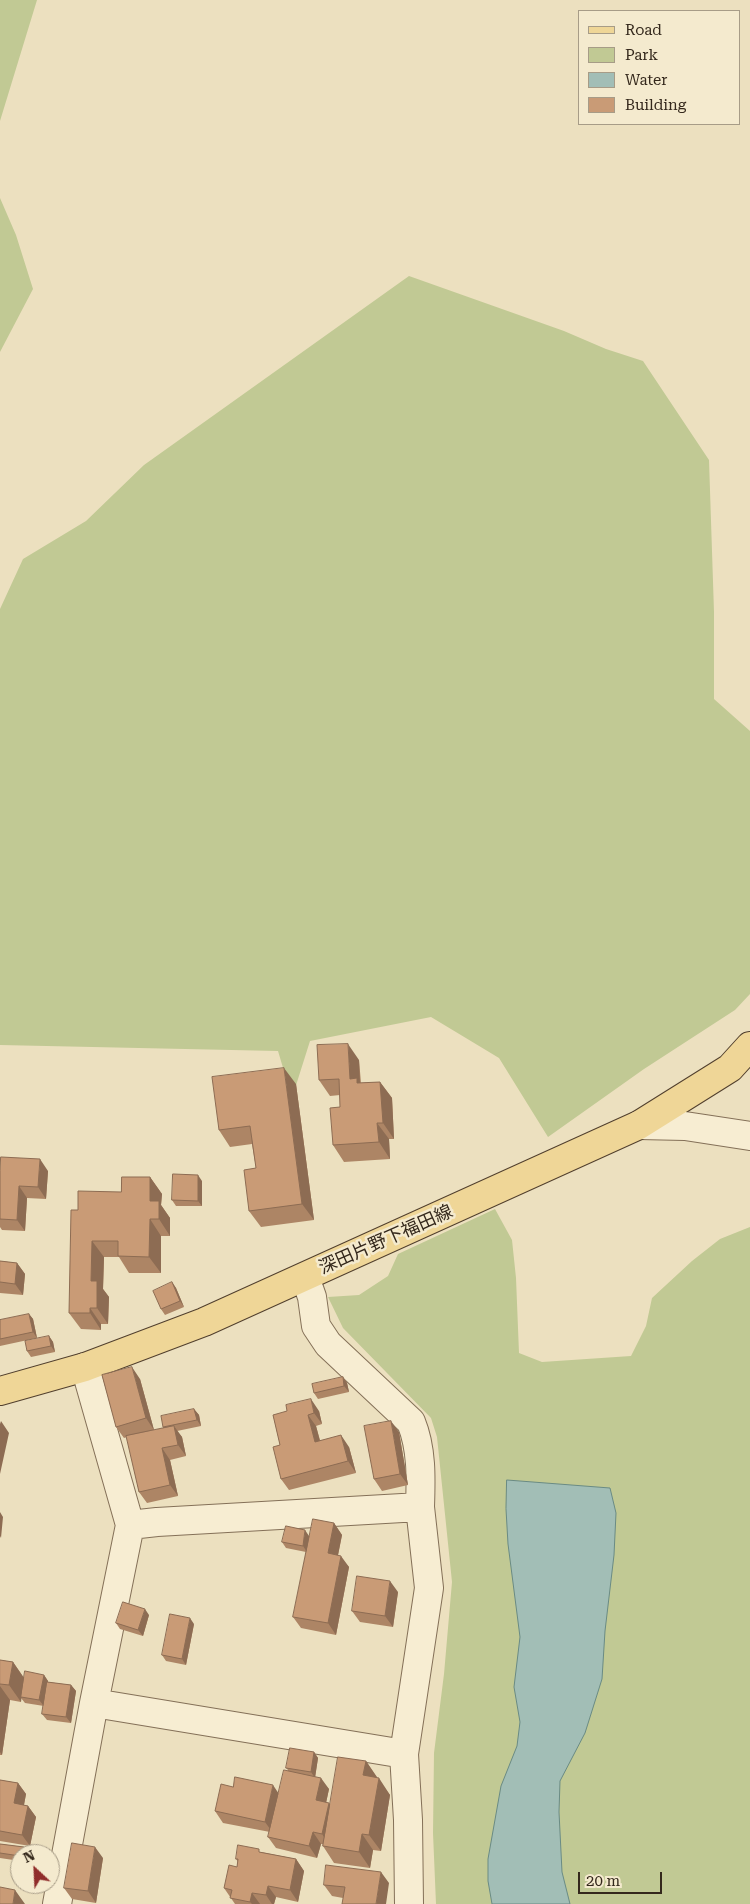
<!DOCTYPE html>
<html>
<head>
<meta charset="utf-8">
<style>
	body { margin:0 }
	#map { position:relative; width:750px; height:1904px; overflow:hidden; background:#ece0bf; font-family:"Roboto Serif",serif }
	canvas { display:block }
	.legend { position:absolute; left:578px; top:10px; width:162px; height:115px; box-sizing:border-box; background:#f4eace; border:1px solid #a79c87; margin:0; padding:6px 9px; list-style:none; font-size:15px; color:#34281c }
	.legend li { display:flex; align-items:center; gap:10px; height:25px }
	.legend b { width:25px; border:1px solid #a79c87 }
	.north { position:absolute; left:10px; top:1844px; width:50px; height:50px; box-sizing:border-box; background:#f4eace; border:1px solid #a79c87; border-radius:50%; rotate:335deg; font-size:14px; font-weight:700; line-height:20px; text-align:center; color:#34281c }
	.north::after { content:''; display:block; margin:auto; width:18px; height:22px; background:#902d2b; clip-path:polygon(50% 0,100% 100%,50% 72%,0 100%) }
	.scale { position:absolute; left:578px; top:1872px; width:84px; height:22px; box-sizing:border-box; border:2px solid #34281c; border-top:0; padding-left:6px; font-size:15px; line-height:18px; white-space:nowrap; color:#34281c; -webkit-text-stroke:4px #f4eace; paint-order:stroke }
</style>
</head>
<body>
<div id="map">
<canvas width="750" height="1904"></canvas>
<ul class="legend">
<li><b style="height:6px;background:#efd697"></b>Road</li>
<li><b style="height:14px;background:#c1c994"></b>Park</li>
<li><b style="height:14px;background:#a2beb6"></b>Water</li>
<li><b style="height:14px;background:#c99b76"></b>Building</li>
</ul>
<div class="north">N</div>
<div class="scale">20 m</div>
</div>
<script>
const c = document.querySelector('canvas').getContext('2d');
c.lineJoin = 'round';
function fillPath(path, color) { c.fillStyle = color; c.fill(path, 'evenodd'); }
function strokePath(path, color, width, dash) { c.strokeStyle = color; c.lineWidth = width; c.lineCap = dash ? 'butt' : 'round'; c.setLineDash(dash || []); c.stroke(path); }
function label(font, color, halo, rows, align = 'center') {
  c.font = font + ' "Roboto Serif","Noto Sans JP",serif'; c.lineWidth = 5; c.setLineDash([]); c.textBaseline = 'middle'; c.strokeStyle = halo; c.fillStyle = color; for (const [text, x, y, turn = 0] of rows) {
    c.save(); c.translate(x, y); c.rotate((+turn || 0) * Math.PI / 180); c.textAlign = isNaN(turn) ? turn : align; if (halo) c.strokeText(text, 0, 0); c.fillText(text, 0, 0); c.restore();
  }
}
fillPath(new Path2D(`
	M0 0H37L0 121Z
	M0 198 16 235 33 289 0 352Z
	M409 276 564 331 606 349 643 361 709 460 714 612V699L750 731V994L735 1010 644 1069 548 1137 499 1058 431 1017 310 1041 292 1098 278 1051 0 1045V609L23 559 86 521 144 465Z
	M495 1209 512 1240 516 1278 519 1353 542 1362 631 1356 646 1326 652 1298 692 1261 720 1239 750 1227V1904H436L433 1833 434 1753 444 1674 452 1582 437 1437 431 1418 343 1328 328 1297 359 1295 388 1276 398 1254Z`), '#c1c994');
const water = new Path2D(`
	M507 1480 610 1488 616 1513 614 1555 605 1631 602 1679 585 1733 560 1781 559 1812 562 1872 570 1904H492L488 1881V1859L501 1786 517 1746 520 1722 514 1687 520 1637 508 1544 506 1509Z`);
fillPath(water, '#a2beb6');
strokePath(water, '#6a8b84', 1);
const minor = new Path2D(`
	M639 1125 685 1126 750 1136
	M305 1277 312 1297 316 1326 328 1344 411 1422C422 1449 421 1478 420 1507
	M130 1525 157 1522 420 1507 429 1588 404 1754 408 1820 409 1904
	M94 1703 404 1754
	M57 1904 94 1703 130 1525 85 1367`);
const major = new Path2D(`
	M0 1391 85 1367 204 1322 639 1125 730 1068 750 1046`);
strokePath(minor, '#847058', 30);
strokePath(major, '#513f2d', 30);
strokePath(minor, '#f7edd2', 28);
strokePath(major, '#efd697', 28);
fillPath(new Path2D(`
	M359 1060 361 1083 380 1082 392 1098 394 1139H389L390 1159 344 1162 333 1145 340 1107V1095L330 1096 319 1080Z
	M296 1084 314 1220 261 1227 249 1211 256 1168 252 1144 230 1147 219 1130Z
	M0 1171H48L46 1199 27 1198 25 1231 2 1230 0 1227Z
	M150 1177 162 1194 161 1205 170 1218V1236H161V1273H129L119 1257H104L103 1289 109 1297 108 1324H101V1330L81 1329 69 1313 78 1210 121 1192Z
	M202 1181V1206H176L172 1200Z
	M0 1261 17 1263 25 1274 23 1295 0 1293Z
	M172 1282 176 1288 184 1307 165 1315 161 1309Z
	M29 1314 33 1319 37 1338 0 1346V1320Z
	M49 1336 53 1342 55 1352 31 1357 27 1351Z
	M343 1377 347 1383 349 1392 318 1399 314 1393Z
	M140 1379 154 1430 146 1432 163 1428V1427L194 1409 199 1415 201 1426 177 1431 182 1437 186 1456 170 1460 178 1496 147 1503 139 1492 127 1437 124 1438 116 1427Z
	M319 1411 322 1424 316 1426 320 1440 349 1447 356 1473 289 1490 281 1479 280 1445 273 1415Z
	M399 1432 408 1485 382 1491 374 1479Z
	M334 1523 342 1535 338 1555 349 1567 336 1635 301 1628 293 1617 306 1552 286 1548 282 1542 309 1536Z
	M398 1592 393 1627 360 1622 352 1611Z
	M149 1615 143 1636 120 1629 116 1623Z
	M194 1624 186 1665 166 1661 162 1655Z
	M0 1660 13 1662 24 1678 44 1675 48 1681V1682L71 1685 76 1691 71 1723 47 1720 42 1714 44 1706 25 1703 21 1698V1702L10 1700 2 1755H0Z
	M314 1752 318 1758 315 1777 329 1789 326 1803 330 1805 366 1761 377 1778 390 1795 381 1851 373 1850 370 1868 334 1863 323 1846V1844H321L317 1858 276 1848 268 1837 270 1832 223 1823 215 1811 279 1794 288 1770 286 1768Z
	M0 1780 18 1783 26 1794 24 1805 28 1806 36 1817 30 1846 0 1841Z
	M0 1844 24 1847 28 1854H20V1861L0 1858Z
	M261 1852 296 1859 304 1871 298 1902 276 1897 274 1904H235L224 1888 237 1867 238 1862 236 1859Z
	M103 1858 96 1903 72 1899 64 1888Z
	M389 1883 343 1898 332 1896 324 1885Z`), '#ad8565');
fillPath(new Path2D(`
	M348 1044 359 1060 360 1083 368 1094 350 1079Z
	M284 1068 296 1084 314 1220 302 1204Z
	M380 1082 392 1098 394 1139 383 1123Z
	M377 1123 389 1139 390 1159 379 1142Z
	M40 1159 48 1171 46 1199 38 1187Z
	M198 1175 202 1181V1206L198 1201Z
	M150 1177 162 1194 161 1205 170 1218V1236L159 1219 150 1201Z
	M19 1186 27 1198 25 1231 17 1220Z
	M150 1219 161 1236V1273L149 1257Z
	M92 1241 104 1257 103 1289 109 1297 108 1324 97 1308 91 1281Z
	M17 1263 25 1274 23 1295 15 1284Z
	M172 1282 176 1288 184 1307 180 1301Z
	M90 1308 101 1324V1330L90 1313Z
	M29 1314 33 1319 37 1338 33 1332Z
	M49 1336 53 1342 55 1352 51 1346Z
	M132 1367 140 1379 154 1430 146 1418Z
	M343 1377 347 1383 349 1392 344 1386Z
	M311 1399 319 1411 322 1424 314 1413Z
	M194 1409 199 1415 201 1426 197 1420Z
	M308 1415 316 1426 323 1453 315 1442Z
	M1 1421 9 1433 0 1474V1424Z
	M391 1421 399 1432 408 1485 400 1474Z
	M174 1426 182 1437 186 1456 178 1445Z
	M341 1435 349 1447 356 1473 348 1461Z
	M162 1448 170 1460 178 1496 170 1485Z
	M0 1512 3 1517 1 1538 0 1536Z
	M334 1523 342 1535 336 1565 328 1553Z
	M305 1530 309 1536 307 1552 303 1546Z
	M341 1556 349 1567 336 1635 328 1623Z
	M390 1581 398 1592 393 1627 385 1616Z
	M145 1609 149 1615 143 1636 138 1630Z
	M190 1618 194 1624 186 1665 182 1659Z
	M13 1662 24 1678 21 1702 9 1685Z
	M44 1675 48 1681 44 1706 39 1700Z
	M71 1685 76 1691 71 1723 66 1717Z
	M0 1686 10 1700 2 1755 0 1752Z
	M314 1752 318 1758 315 1778 311 1772Z
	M366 1761 377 1777 375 1792 363 1775Z
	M321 1778 329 1789 324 1812 316 1800Z
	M379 1778 390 1795 381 1851 369 1835Z
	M18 1783 26 1794 22 1815 14 1803Z
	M273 1785 281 1797 273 1833 265 1822Z
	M329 1803 337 1815 330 1846 322 1834Z
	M28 1806 36 1817 30 1846 22 1835Z
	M313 1832 321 1844 317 1858 309 1846Z
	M362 1834 373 1850 370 1868 359 1852Z
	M24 1847 28 1853V1854H23Z
	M95 1847 103 1858 96 1903 88 1891Z
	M296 1859 304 1871 298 1902 290 1890Z
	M381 1872 389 1883 386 1904H376Z
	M268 1886 276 1897 274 1904H272L266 1895Z
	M15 1890 25 1904H13Z
	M252 1893 260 1904H252L250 1902Z`), '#8d6c53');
const building = new Path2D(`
	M348 1044 350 1079 357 1078V1083L380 1082 383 1123H377L379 1142 333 1145 330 1108 340 1107 339 1079 319 1080 317 1045Z
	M284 1068 302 1204 249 1211 244 1170 256 1168 250 1126 219 1130 212 1077Z
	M1 1157 40 1159 38 1187 19 1186 17 1220 0 1219V1171Z
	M173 1174 198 1175V1201L172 1200Z
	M122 1177H150V1201H159V1219H150L149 1257 118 1256V1241H92L91 1281H97V1308H90V1313H69L71 1210H78V1191L121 1192Z
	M0 1261 17 1263 15 1284 0 1282Z
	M172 1282 180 1301 161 1309 153 1291Z
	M29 1314 33 1332 0 1339V1320Z
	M49 1336 51 1346 27 1351 25 1341Z
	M132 1367 146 1418 116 1427 102 1375Z
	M343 1377 344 1386 314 1393 312 1384Z
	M311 1399 314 1413 308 1415 315 1442 341 1435 348 1461 281 1479 273 1447 280 1445 273 1415 287 1411 286 1405Z
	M194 1409 197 1420 163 1427 161 1416Z
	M391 1421 400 1474 374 1479 364 1426Z
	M174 1426 178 1445 162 1448 170 1485 139 1492 126 1436Z
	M313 1519 334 1523 328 1553 341 1556 328 1623 293 1617Z
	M286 1526 305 1530 303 1546 282 1542Z
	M357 1576 390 1581 385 1616 352 1611Z
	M123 1602 145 1609 138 1630 116 1623Z
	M170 1614 190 1618 182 1659 162 1655Z
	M0 1660 13 1662 9 1685 0 1684Z
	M25 1671 44 1675 39 1700 21 1697Z
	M47 1682 71 1685 66 1717 42 1714Z
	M290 1748 314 1752 311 1772 286 1768Z
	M338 1757 366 1761 363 1775 379 1778 369 1835 362 1834 359 1852 323 1846Z
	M284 1770 321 1778 316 1800 329 1803 322 1834 313 1832 309 1846 268 1837Z
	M235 1777 273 1785 265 1822 215 1811 221 1784 233 1787Z
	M0 1780 18 1783 14 1803 28 1806 22 1835 0 1831Z
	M72 1843 95 1847 88 1891 64 1888Z
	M0 1844 24 1847 23 1854H20V1856L0 1853Z
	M238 1845 259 1849V1852L296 1859 290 1890 268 1886 266 1895 252 1893 250 1902 230 1898 232 1890 224 1888 229 1865 237 1867 238 1859H236Z
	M326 1865 381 1872 376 1904H342L345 1887 324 1885Z
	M0 1887 15 1890 13 1904H0Z`);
fillPath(building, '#c99b76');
strokePath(building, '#8d6c53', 1);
label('18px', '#34281c', '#f4eace', [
	["深田片野下福田線",386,1240,-24]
]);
</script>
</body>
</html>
